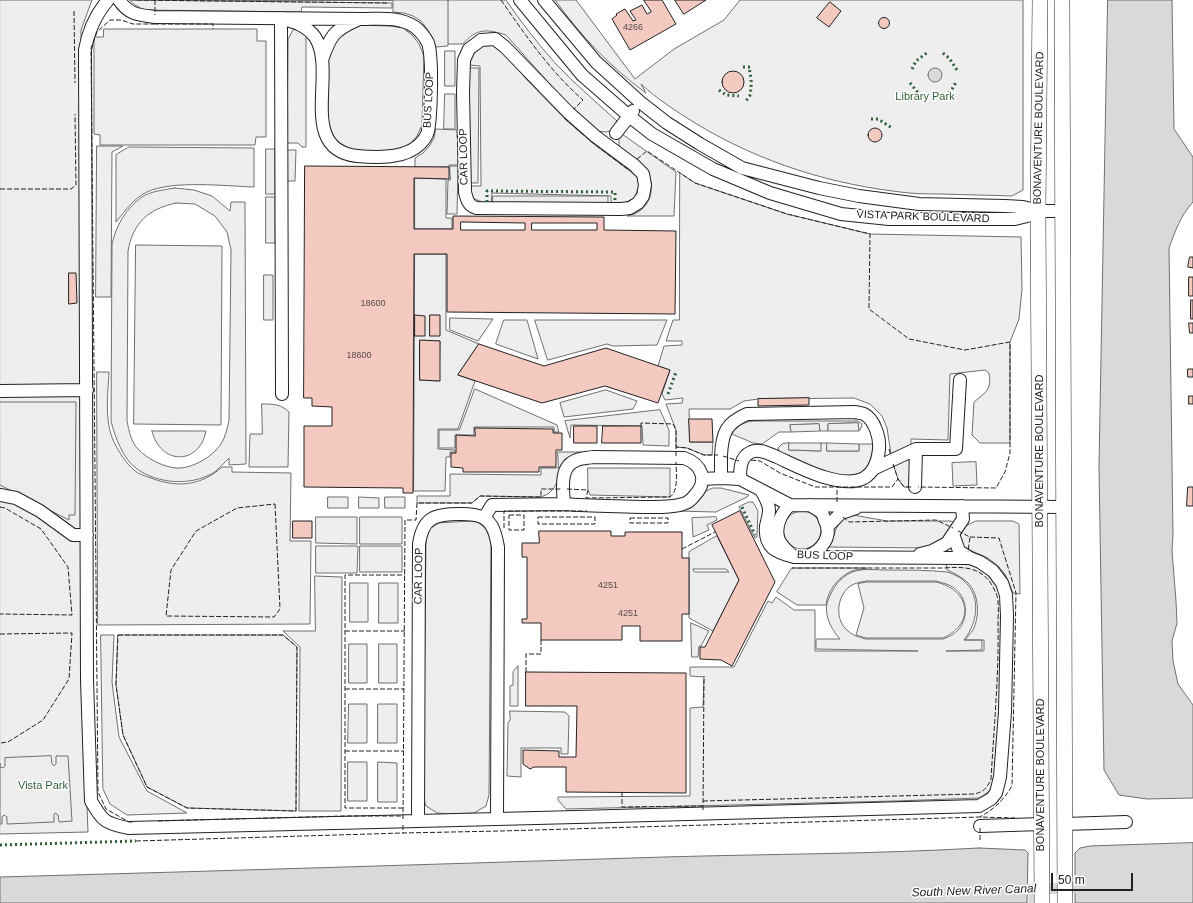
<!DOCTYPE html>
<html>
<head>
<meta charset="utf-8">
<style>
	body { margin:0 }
	#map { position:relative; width:1193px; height:903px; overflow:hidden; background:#fff; font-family:Arial,sans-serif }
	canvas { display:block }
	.scale { position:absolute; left:1051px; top:873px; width:82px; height:18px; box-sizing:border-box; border:2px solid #222; border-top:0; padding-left:5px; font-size:12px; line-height:14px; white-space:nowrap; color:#222; -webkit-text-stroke:3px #fff; paint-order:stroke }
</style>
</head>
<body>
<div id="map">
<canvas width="1193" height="903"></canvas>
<div class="scale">50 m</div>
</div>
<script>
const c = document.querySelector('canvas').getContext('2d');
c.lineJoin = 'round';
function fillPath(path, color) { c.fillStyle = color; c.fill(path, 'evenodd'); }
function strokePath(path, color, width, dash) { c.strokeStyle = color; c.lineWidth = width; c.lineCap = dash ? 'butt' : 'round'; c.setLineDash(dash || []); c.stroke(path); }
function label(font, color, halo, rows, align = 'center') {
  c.font = font + ' Arial,sans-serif'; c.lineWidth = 3; c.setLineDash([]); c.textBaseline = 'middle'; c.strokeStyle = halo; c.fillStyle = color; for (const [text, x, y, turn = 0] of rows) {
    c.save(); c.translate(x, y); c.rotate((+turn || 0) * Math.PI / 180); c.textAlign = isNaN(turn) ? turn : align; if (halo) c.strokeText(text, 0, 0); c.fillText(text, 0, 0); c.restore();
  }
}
const green = new Path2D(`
	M0 0H92L81 30 85 753 88 832 0 834Z
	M130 0 392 3V8L302 7 301 12 144 10 135 5Z
	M448 0H506C521 22 538 44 556 64 575 84 596 102 617 121L611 131 606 132 597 131 565 101 506 35C488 29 476 28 463 44H448Z
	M555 0H576L635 79 674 49 724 20 740 0H1023V190L1012 196C989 195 966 195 942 194 931 194 920 194 909 193 832 185 761 163 695 123 676 111 657 99 641 84L646 93C610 67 581 36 555 0Z
	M358 25 390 26 403 28 412 35 419 44 424 56 422 125 417 136 409 145 397 152 353 151 341 145 333 136 328 120V57L339 34Z
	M298 29 306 33V147H302L298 143H287L288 39 293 30Z
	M490 42 503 51 527 80 565 119 594 144 638 177 639 186 634 199 619 205 611 204V196L492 193 491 205 474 199 471 193V186H481L480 66 469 65 473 51Z
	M445 51H455V86H445Z
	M445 94H455V129H444Z
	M622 134 676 172 674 216H627C630 215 633 215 636 213 652 206 656 183 646 170 639 161 628 155 619 148V138Z
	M97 146H123L112 152 111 297H96Z
	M129 147 254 148V187C224 186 173 180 147 192 134 198 125 211 116 222V155Z
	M450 166H458L457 214H447L448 180H450Z
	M680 173 695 183 787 214 870 234 1021 237 1022 289 1019 319 1010 342V443H980L972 435 974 402C986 392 992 390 989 373L985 370 950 374 948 440 911 439 910 487H904L898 479 892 461 887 428 882 416 870 404 854 398 758 399 744 401 730 409H689L690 442H713L712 455H704L687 448 676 447V430L666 404 682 403 683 398 665 400 662 394 670 370 658 366 664 346 682 345V341H666L673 320H679Z
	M175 188 194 190 212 196 230 211 231 202H245L246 464 229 465V458C224 463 219 469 213 473 191 486 158 484 137 469 123 459 115 437 111 421L112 244C116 226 126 208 142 197 151 191 164 190 175 188ZM176 203 195 204 215 216 227 232 231 250 229 421C227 429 225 438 221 444 212 457 192 469 176 468 164 467 147 459 138 449 131 442 129 431 127 421L128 251C133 223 148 209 176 203Z
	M136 245 222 246 221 425 134 424Z
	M450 318 493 319 478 341 450 330Z
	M504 320H527L538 359 496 344Z
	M535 320H667L657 345 613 346 607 344 548 360Z
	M97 372H109C108 395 104 421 114 442 119 452 126 463 134 470 138 474 145 476 151 478 177 488 201 486 222 467H232V472L291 473 290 541H311L310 624 98 625Z
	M475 389 557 425 559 432H554V427H474V435H455V448H439V430H459Z
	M606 390 637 401 633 409 564 417 560 403Z
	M262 404C273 404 281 404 289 412L288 467H249L250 434H262Z
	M660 410 669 430V446L643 445 642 426 571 425 570 438 565 421Z
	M752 421H858L862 424 861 428 859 431 858 423 828 424V431H820L819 424 790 425 791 432H779L762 444 753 443 732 434C736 425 743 423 752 421Z
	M152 431H206C199 466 160 465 152 431Z
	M789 443V450L820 451 821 443H827V451H859V444H873C873 456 868 474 855 477 843 480 788 459 779 451L778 448 782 444Z
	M558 452H581L569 458 554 488 548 494 541 497 480 496 472 503H417V496H450V474L541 475V468H558Z
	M976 462 977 485 953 486 952 463Z
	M713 488H721L749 495 747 497 716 512 676 511 706 491Z
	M328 497H348V508H328Z
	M359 497 379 498V508H359Z
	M385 497H405V508H385Z
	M749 502H753L758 511 757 537 755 538 739 507Z
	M783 530a19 19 0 1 1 38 0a19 19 0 1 1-38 0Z
	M853 515 887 521H951L954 523 944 539 928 548 829 547C837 533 834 519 853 515Z
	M316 517H357V544L316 543Z
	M360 517H402V544H360Z
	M716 517 717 520 707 525 709 530 693 537 692 518Z
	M976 521H1013L1019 524 1020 594 1013 593 1005 574 998 566 988 558 965 548 962 545 960 534 964 527Z
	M316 546H358L357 573H316Z
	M360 546H402V572H360Z
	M964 563 973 565 995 579 1002 600V655L995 780 990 791 979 798 895 801 566 809 558 800V797L690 796V708L703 707 704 677 690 676V667H734L768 601 772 603 776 597 794 610H815V651H918L816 649V639H840C831 629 823 614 828 600 833 588 839 578 852 572 862 568 877 570 888 570 908 570 928 570 947 572 951 573 955 575 959 577 982 592 979 621 964 640H982V650L946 651H984V640H965C967 637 971 633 973 630 980 616 979 594 968 583 962 577 954 573 947 570L946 564ZM867 581H936C942 583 949 584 954 588 967 597 969 617 959 629 955 634 949 637 943 639H865C859 637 854 636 848 631 835 621 836 598 849 587 854 583 860 582 867 581Z
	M792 568H867C863 570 857 569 852 571 838 577 828 590 826 605H797L777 592Z
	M315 576 342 577 341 811H299L300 647 283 631H315Z
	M867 582H936C970 590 976 623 943 638H866L856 635 864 608 858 584Z
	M350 583H368V622H350Z
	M379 583H398V623H379Z
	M691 623 709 631 701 646H699L698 657H692Z
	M101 635H114L112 682 119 737 147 791 187 813 127 815 110 804 103 789Z
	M118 635H283L297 647 296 811 187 808 147 787 123 735 116 685Z
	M349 644H367V683H349Z
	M379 644H397V683H379Z
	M518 666V706H510V686L513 685V672Z
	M349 704H367V743H348Z
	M378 704H397V743H378Z
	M510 711 565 712 569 716 568 754H561V748H521V777L507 776 508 723 510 720Z
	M348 762H367V801H348Z
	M378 762 397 763V802H378Z`);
fillPath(green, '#eee');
strokePath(green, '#6f6f6f', 1);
const parking = new Path2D(`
	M132 0H448V46L436 47 427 29 421 21 413 16 404 13 393 12V1Z
	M104 29H257V41H266V137H256L255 145H100V135L94 134V37H103Z
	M468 68H479L478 183H468Z
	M436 129 457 130V137H459L458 165H449V167H415V158L423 153 430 145 434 138Z
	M266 149H275V194H266Z
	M287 150H296L295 181H287Z
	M415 178 446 179V218H452V229H415Z
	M493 196H608V205L493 204Z
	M266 197H275V243H266Z
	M415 254H446V330L479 344 458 375 475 381 458 429H438V449L455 450V452H450V457H446L445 491H414ZM420 341H440L439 381 420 380Z
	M264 275H273V320H264Z
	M0 402H76L75 515H69V520L0 485Z
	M858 423 859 431H828V424Z
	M819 424 820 431 791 432 790 425Z
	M789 443H821V451L789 450Z
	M827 443 859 444V451H827Z
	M588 468H670V497L590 495 588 490Z
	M476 521 485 528 491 539 489 795 486 806 474 813 449 814 437 813 426 806 423 796 426 540 429 529 439 523Z
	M717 536 739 580 713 631 689 618V552ZM693 569H726L729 572H695Z
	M51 756 52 764 54 766 56 764V756H68L72 821 59 822 58 815 55 813 54 815V822L7 824V817L4 815 2 817V824H0V763V767L3 768 5 766V758Z`);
fillPath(parking, '#ededed');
strokePath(parking, '#6f6f6f', 1);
const water = new Path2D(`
	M1108 0H1172L1174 129 1193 157V202C1181 215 1175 231 1169 248L1173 534 1172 551 1176 601 1177 623 1172 641 1173 661 1178 684 1193 705V798L1147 799 1119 795 1104 770 1099 467Z
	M928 75a7 7 0 1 1 14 0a7 7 0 1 1-14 0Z
	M1193 843V903H1075V853L1080 848 1090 846Z
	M979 848 1025 850 1028 853 1027 903H0V877C221 871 443 864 664 857 769 854 874 854 979 848Z`);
fillPath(water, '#d9d9d9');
strokePath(water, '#6f6f6f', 1);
strokePath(new Path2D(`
	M1034 889V903
	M1013 890 1089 887`), '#d9d9d9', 11);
const building = new Path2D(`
	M644 0H662L676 24 630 50 612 19 617 15 616 14 625 9 633 21 636 20 630 11 642 5 647 14 651 12Z
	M675 0H706L684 14Z
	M830 2 841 11 829 27 817 18Z
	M878.5 23a5.5 5.5 0 1 1 11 0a5.5 5.5 0 1 1-11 0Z
	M722 82a11 11 0 1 1 22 0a11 11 0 1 1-22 0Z
	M868 135a7 7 0 1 1 14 0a7 7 0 1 1-14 0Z
	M305 166 449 167V179L414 178V229H453V216L604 217V230L676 231 675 314 447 312V254H414L413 493H403V488L304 487V426H332V407L312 406V398H304ZM461 222 525 223V230H461ZM532 223H597V230H532Z
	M1190 257H1193V268L1188 267Z
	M69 273H76L77 303 69 304Z
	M1189 277H1193V296H1189Z
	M1191 300H1193V319H1191Z
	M415 315 425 316V336H415Z
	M430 315H440V336H430Z
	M1189 323H1193V333H1190Z
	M420 340 440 341V381L420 380Z
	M479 344 544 366 606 348 670 370 658 403 605 386 542 403 458 375Z
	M1188 369H1193V377H1188Z
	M1189 396H1193V404H1189Z
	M809 398V405L758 406V399Z
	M689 419H712L713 442H690Z
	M574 426H597V443H574Z
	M603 426H641V443H602Z
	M475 428 553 429V433H562V450H556V467H539V472H463V468L451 467V453H456V435L475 436Z
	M1188 487H1193V506H1187Z
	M740 511 775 582 732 666 721 660 700 659V647H705L739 580 712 525Z
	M293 521H312V538H293Z
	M539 531H611V536H625V532H682V558H689V614H682V641H640V626H622V640H541V623H522V619H527V557H522V543H539Z
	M526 672 686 673V793L566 792V767H534L530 769 523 764V750L559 751V757H576L577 706H526Z`);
fillPath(building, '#f3c9c0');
strokePath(building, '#222', 1);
const minor = new Path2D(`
	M108 0C96 14 88 32 85 50L87 680 91 801C103 821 104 823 128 828L418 821
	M119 0C129 15 139 15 155 17L362 19C380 19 399 16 415 27 420 31 425 37 428 43 433 57 431 116 428 131 427 135 423 141 420 144 405 159 377 158 357 156 296 149 338 71 315 37 306 25 294 22 281 18
	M520 0 582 75 629 116 652 134 713 169 770 193 841 214 889 219H1015L1027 216 1038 211
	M544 0 596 62 640 102 667 123 700 144 742 168 819 188 859 196 919 204 1005 206 1023 207 1038 211H1062
	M281 18 282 394
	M495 39 505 47 569 113 595 136 634 165 643 174 645 185 643 196 638 203 630 208 621 209 476 208C468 205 467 200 465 192L463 92 464 60 469 49 481 40Z
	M322 60C330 36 334 30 357 20
	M616 133 633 111
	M0 391 87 390
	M593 457 684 458C701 464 709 480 695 495 692 499 687 503 683 504 671 508 656 507 643 507 617 506 590 506 564 504 563 489 559 466 577 460 582 458 588 458 593 457Z
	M873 469 916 449
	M721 478C721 470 721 463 721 456 722 433 726 423 747 414L855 412C858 413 862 413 864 414 875 420 880 438 879 449 878 460 874 472 864 478 841 490 799 467 777 457 769 454 759 448 751 452 740 457 740 469 740 479
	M703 479 721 478 740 479 790 505
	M915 487 916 449H956L960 380
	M761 490C764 496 769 503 769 510 769 516 767 521 766 526 764 548 776 552 794 557L970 558
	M0 495 16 498 40 511 73 535H87
	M484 518 492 505 564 504
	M828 526 841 513 856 508
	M920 554 932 551 947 543 963 519 962 506
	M808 556C822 550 833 536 825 521 824 518 823 514 821 512 818 510 813 507 810 505
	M794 557C789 552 782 547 779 540 774 528 781 513 790 505L1063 507
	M497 819 498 547C496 537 494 524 484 518 477 514 467 514 460 514 435 514 423 517 419 544L418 821C605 816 792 812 979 806L991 799 996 793 1000 777 1005 712 1007 616 1006 595 1002 583 993 571 980 562 970 558 959 551 953 534
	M1065 824 1126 822
	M980 826 1042 824`);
const major = new Path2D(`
	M1040 0 1038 211 1042 903
	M1062 0 1065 903`);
strokePath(minor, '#222', 14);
strokePath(major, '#222', 16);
strokePath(minor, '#fff', 12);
strokePath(major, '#fff', 15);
strokePath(new Path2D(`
	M943 53 949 58 957 70
	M743 67H750C749 72 751 75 751 80 752 84 750 88 751 94L746 101
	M912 69 916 61 928 52
	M910 83 919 94 927 98
	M719 90 726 95 739 96
	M940 98C949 94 952 90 956 82
	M871 119H878L892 128
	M487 202V191L615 192V201
	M668 394 676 372
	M742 507 755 535
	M0 845 136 841`), '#2f5e38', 3, [2, 3]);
strokePath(new Path2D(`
	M137 0 388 3
	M155 0V15
	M501 0C526 36 550 71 583 100L574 109
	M74 11 75 83
	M155 23V24H213V29
	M564 118 594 144 630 171
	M637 159 647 151 695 183 787 214 870 234 869 309 909 339 965 350 1010 342V453L1005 472 996 488 918 487
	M0 189H71L76 185 75 114
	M641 426V423L673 424 676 430V447
	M889 449 891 456
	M676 456V447L687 448 704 455H718
	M723 456 739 461
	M751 460 760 461 780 473 815 487H892L898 479
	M893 464 898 479 904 487H912
	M567 489 588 490 586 498 670 497C679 491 676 472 676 462
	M837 502V487
	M275 504 280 609 274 617 166 616 171 570 196 531 237 508Z
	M0 507 5 508 41 529 68 567 72 615 0 614
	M509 515H524V530H509Z
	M538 517H595V524H538Z
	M843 517 849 522 936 520 953 528
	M630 518H668V523H630Z
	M504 528V511H587
	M958 531 970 537 968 552
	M970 537 999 538 1016 593 1012 786C1003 801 994 809 980 817
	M682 549 715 532
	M345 631H405
	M0 634 72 633 69 679 43 720 8 742 0 743
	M118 635H283L297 647 296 811 187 808 147 787 123 735 116 685Z
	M526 672V654H541V640
	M345 689H404
	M345 751H404
	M622 792V807L703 806
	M703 801 974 794C984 792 987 788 991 779 994 727 999 675 998 624 998 613 1000 600 995 591 985 568 967 566 944 568H792
	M403 808H345V575H405
	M703 810 704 676
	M403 819 405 520H416L417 503H472L480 496 541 497V489H561
	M158 821 344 816H403
	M132 822H129L106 809 98 792 91 48 97 32 110 20H121L133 24H155
	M403 825V833L501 831 980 817 1015 818
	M980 840V828
	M136 841 403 833`), '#222', 1, [5, 2]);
label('9px', '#564c4a', null, [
	["4266",633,28],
	["18600",373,304],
	["18600",359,356],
	["4251",608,586],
	["4251",628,614]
]);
label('11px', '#2f5e38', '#fff', [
	["Library Park",925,97],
	["Vista Park",43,786]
]);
label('11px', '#222', '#fff', [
	["BUS LOOP",429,100,-87],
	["BONAVENTURE BOULEVARD",1039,128,-89],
	["CAR LOOP",464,157,-91],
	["VISTA PARK BOULEVARD",923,217,2],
	["BONAVENTURE BOULEVARD",1040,451,-90],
	["BUS LOOP",825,556,2],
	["CAR LOOP",419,576,-89],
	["BONAVENTURE BOULEVARD",1041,775,-90]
]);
label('italic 12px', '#222', '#fff', [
	["South New River Canal",974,891,-2]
]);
</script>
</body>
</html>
